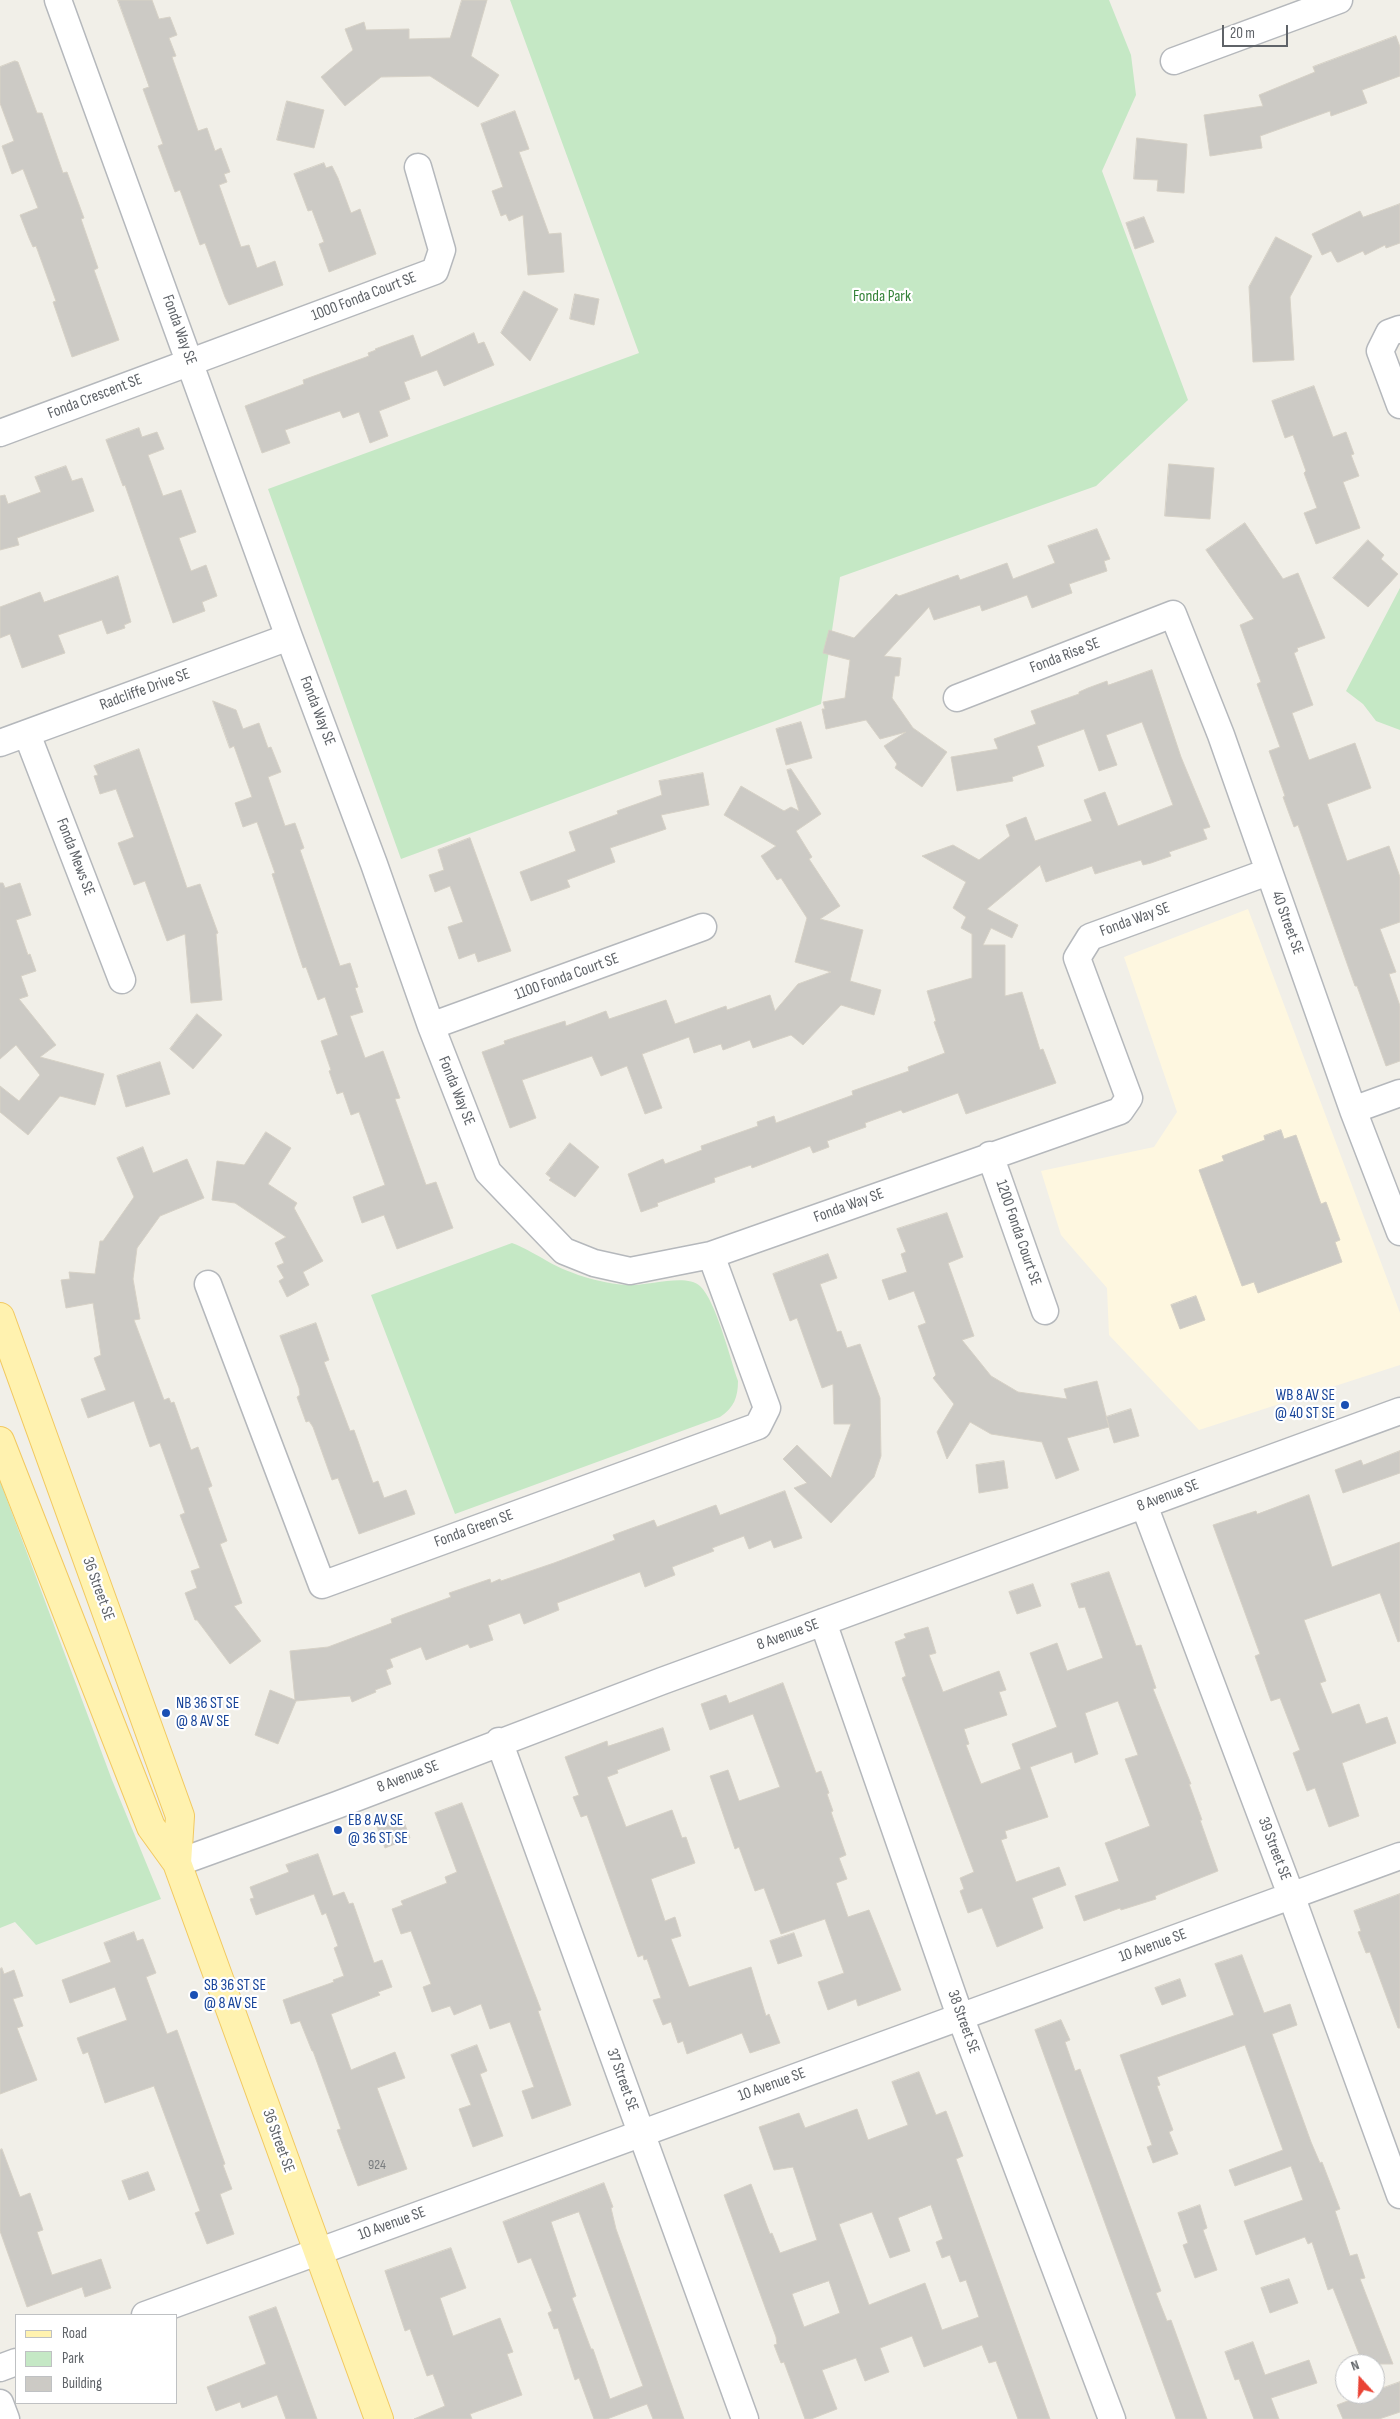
<!DOCTYPE html>
<html>
<head>
<meta charset="utf-8">
<style>
	body { margin:0 }
	#map { position:relative; width:1400px; height:2419px; overflow:hidden; background:#f1efe8; font-family:"Sofia Sans Condensed",sans-serif }
	canvas { display:block }
	.legend { position:absolute; left:15px; top:2314px; width:162px; height:90px; box-sizing:border-box; background:#fff; border:1px solid #bfc1c3; margin:0; padding:6px 9px; list-style:none; font-size:15px; color:#5f6368 }
	.legend li { display:flex; align-items:center; gap:10px; height:25px }
	.legend b { width:25px; border:1px solid #bfc1c3 }
	.north { position:absolute; left:1335px; top:2354px; width:50px; height:50px; box-sizing:border-box; background:#fff; border:1px solid #bfc1c3; border-radius:50%; rotate:340deg; font-size:14px; font-weight:700; line-height:20px; text-align:center; color:#5f6368 }
	.north::after { content:''; display:block; margin:auto; width:18px; height:22px; background:#ea4335; clip-path:polygon(50% 0,100% 100%,50% 72%,0 100%) }
	.scale { position:absolute; left:1222px; top:25px; width:66px; height:22px; box-sizing:border-box; border:2px solid #5f6368; border-top:0; padding-left:6px; font-size:15px; line-height:18px; white-space:nowrap; color:#5f6368; -webkit-text-stroke:4px #fff; paint-order:stroke }
</style>
</head>
<body>
<div id="map">
<canvas width="1400" height="2419"></canvas>
<ul class="legend">
<li><b style="height:6px;background:#fff2af"></b>Road</li>
<li><b style="height:14px;background:#c5e8c5"></b>Park</li>
<li><b style="height:14px;background:#cccac5"></b>Building</li>
</ul>
<div class="north">N</div>
<div class="scale">20 m</div>
</div>
<script>
const c = document.querySelector('canvas').getContext('2d');
c.lineJoin = 'round';
function fillPath(path, color) { c.fillStyle = color; c.fill(path, 'evenodd'); }
function strokePath(path, color, width, dash) { c.strokeStyle = color; c.lineWidth = width; c.lineCap = dash ? 'butt' : 'round'; c.setLineDash(dash || []); c.stroke(path); }
function label(font, color, halo, rows, align = 'center') {
  c.font = font + ' "Sofia Sans Condensed",sans-serif'; c.lineWidth = 4.5; c.setLineDash([]); c.textBaseline = 'middle'; c.strokeStyle = halo; c.fillStyle = color; for (const [text, x, y, turn = 0] of rows) {
    c.save(); c.translate(x, y); c.rotate((+turn || 0) * Math.PI / 180); c.textAlign = isNaN(turn) ? turn : align; if (halo) c.strokeText(text, 0, 0); c.fillText(text, 0, 0); c.restore();
  }
}
fillPath(new Path2D(`
	M1248 909 1400 1313V1365L1199 1430 1109 1335 1107 1288 1061 1235 1041 1171 1154 1147 1177 1112 1124 957Z`), '#fef7e0');
fillPath(new Path2D(`
	M510 0H1109L1131 55 1136 95 1102 171 1188 400 1096 486 840 577 821 704 401 859 268 489 639 353Z
	M1400 588V730L1376 721 1363 704 1346 691Z
	M512 1243C523 1247 531 1252 542 1258 566 1273 601 1284 629 1285 648 1286 686 1273 700 1286 716 1301 730 1358 738 1381 738 1397 734 1408 720 1417L455 1514 371 1295Z
	M0 1481 112 1780 161 1899 36 1945 15 1922 0 1928Z`), '#c5e8c5');
const building = new Path2D(`
	M118 0H152L159 19 170 17 177 35 169 38 176 56 172 57 198 131 207 128 215 151 221 148 230 172 224 174 227 182 219 185 241 247 249 245 257 268 275 261 283 285 229 305 225 297 205 243 200 245 180 190 175 192 158 146 163 144 143 89 149 87Z
	M462 0H487L471 56 499 75 478 107 430 76 381 77 345 106 321 77 353 50 345 29 364 22 366 30 409 29V39L450 38Z
	M1396 36 1400 47V76L1362 90 1367 103 1331 116 1330 111 1260 136 1262 148 1210 156 1204 115 1263 106 1259 95 1315 72 1313 67Z
	M15 61 18 62 37 113H42L63 173 67 172 84 218 81 219 98 268 94 270 119 340 72 357 53 302 56 301 36 246 33 247 29 238 20 215 38 208 23 169 12 174 2 146 14 141 0 103V67Z
	M287 101 324 110 314 148 277 140Z
	M515 111 529 149 519 152 549 234 561 233 564 272 528 275 523 215 509 221 506 214 501 216 492 191 503 187 481 124Z
	M1137 138 1187 144 1184 193 1157 191 1158 180 1134 179Z
	M324 163 326 168 332 166 338 178 351 213 360 209 376 254 329 272 319 244 324 242 312 210 308 211 294 174Z
	M1400 204V243L1386 248 1385 245 1365 255 1363 251 1339 262H1337L1331 251 1322 255 1312 234 1360 211 1363 217Z
	M1144 217 1154 242 1135 249 1126 223Z
	M1276 237 1312 256 1290 297 1294 360 1253 362 1249 287Z
	M524 291 558 309 530 361 501 333Z
	M575 294 599 299 594 325 570 319Z
	M474 333 478 344 484 342 494 365 444 386 437 370 404 382 410 399 379 411 388 436 370 443 359 412 343 418 340 411 285 430 290 443 262 453 245 406 304 384 303 380 369 356 368 353 376 350 375 349 413 335 421 357Z
	M1314 386 1333 437 1346 432 1354 454 1351 455 1359 476 1343 482 1360 528 1316 544 1304 513 1317 508 1304 473 1306 471 1293 435 1285 438 1272 401Z
	M139 428 142 437 157 432 164 449 148 455 163 496 181 490 196 532 179 538 191 571 206 565 217 596 202 602 205 611 173 623 125 485 123 486 106 440Z
	M1169 464 1214 468 1210 519 1165 516Z
	M66 466 72 481 82 478 94 511 17 538 19 545 0 550V496L5 495 8 504 41 492 35 477Z
	M1245 523 1283 579 1298 573 1325 638 1297 648 1298 651 1294 653 1313 705 1292 713 1309 760 1355 743 1371 788 1327 804 1347 861 1389 846 1400 877V922L1380 929 1396 972 1389 974 1400 1006V1061L1386 1066 1357 986H1355L1298 825 1294 827 1283 797 1285 796 1269 751 1280 747 1257 684 1261 682 1240 625 1254 619 1206 550Z
	M1097 529 1110 559 1104 561 1107 571 1069 584 1072 593 1032 608 1027 595 982 611 980 605 934 620 929 607 884 656 901 658 899 676H895L892 698 913 728 947 752 922 787 895 768 897 764 884 746 906 732 880 739 866 720 826 729 822 709H825L823 702 845 698 850 660 823 653 829 630 854 638 896 594 899 596 958 575 960 580 1007 563 1013 579 1055 563 1048 546Z
	M1368 540 1384 555 1381 559 1398 574 1368 607 1333 578Z
	M118 576 131 622 124 625 125 628 107 634 102 620 58 635 65 653 22 668 10 634 0 638V607L40 592 44 602Z
	M1152 670 1181 757 1210 827 1203 829 1207 839 1169 852 1171 856 1151 863 1143 865 1141 860 1095 874 1092 866 1046 882 1040 865 987 909 1018 925 1012 938 991 928 983 945H1005V996L1022 992 1040 1050 1043 1049 1056 1083 966 1114 958 1093 903 1113 901 1110 865 1123 866 1127 827 1141 829 1147 813 1153 810 1146 752 1168 751 1165 714 1178 715 1182 657 1203 658 1206 641 1212 628 1174 663 1159 665 1164 702 1150 701 1146 758 1126 757 1122 774 1116 776 1123 853 1095 852 1091 909 1071 908 1067 945 1053 934 1022 936 1021 927 991 972 978V934L961 928 966 917 953 908 966 882 922 856 953 845 979 860 1010 836 1006 825 1026 817 1035 841 1092 821 1084 800 1105 792 1118 826 1173 805 1142 722 1106 735 1117 765 1099 771 1084 729 1037 746 1044 766 1012 777 1013 781 957 791 951 757 998 749 994 739 1036 724 1031 711 1079 694V692L1088 688 1107 681 1108 685Z
	M213 701 236 710 243 729 259 723 268 748 271 747 281 772 268 777 285 826 295 823 304 848 300 850 340 966 350 963 358 987 355 988 363 1012 350 1016 365 1058 383 1051 400 1098 395 1099 426 1185 436 1182 453 1228 397 1249 384 1215 362 1223 353 1197 385 1185 359 1112 351 1115 343 1092 337 1094 329 1071 331 1070 321 1041 338 1035 325 997 318 1000 306 967 303 968 272 874 275 873 257 822 243 827 235 803 252 797 234 746 230 748Z
	M801 722 812 758 786 765 776 729Z
	M139 749 187 888 200 884 218 933 216 934 222 1000 191 1003 185 934 167 941 145 881 134 885 118 843 134 837 116 789 100 794 94 776 98 775 94 766Z
	M791 769 821 814 796 831 812 857 809 859 840 906 820 919 863 930 850 981 881 990 874 1015 841 1005 803 1045 791 1035 753 1048 750 1040 723 1050 721 1044 694 1053 689 1037 642 1054 662 1108 645 1114 627 1066 601 1076 592 1056 522 1080 536 1118 510 1128 482 1052 505 1044 504 1041 565 1021 566 1026 606 1011 609 1019 666 1000 675 1024 726 1006 727 1010 770 995 775 1011 798 984 831 972 795 962 807 918 781 878 777 880 761 856 776 846 724 815 741 786 784 811 791 807 799 811 787 770Z
	M703 773 709 805 661 815 666 829 610 848 615 862 567 880 570 887 531 901 520 872 576 851 569 832 618 814 617 811 662 795 659 781Z
	M470 838 511 951 478 962 475 953 459 959 448 927 463 922 450 886 435 892 429 875 444 870 438 850Z
	M0 883H3L5 888 20 883 31 915 16 920 28 955 30 954 36 971 21 976 28 996 19 999 56 1045 40 1057 104 1074 95 1105 60 1096 28 1135 0 1112V1086L19 1101 40 1075 16 1045 0 1059Z
	M197 1014 222 1035 193 1069 170 1049Z
	M160 1062 170 1094 126 1107 117 1076Z
	M1281 1130 1284 1139 1296 1135 1321 1204 1326 1202 1340 1240 1335 1242 1342 1262 1258 1293 1254 1282 1242 1286 1199 1170 1224 1161 1222 1156 1265 1140 1264 1136Z
	M266 1132 291 1148 268 1184 297 1203 294 1208 323 1261 303 1272 309 1285 287 1297 279 1281 284 1278 277 1266 284 1263 275 1243 286 1237 235 1203 212 1200 217 1161 244 1165Z
	M570 1143 599 1167 575 1197 549 1180 551 1178 546 1174Z
	M143 1147 153 1173 187 1159 204 1198 160 1216 137 1248 133 1279 140 1319 134 1320 164 1400 169 1398 171 1403 174 1402 191 1450 198 1447 212 1486 208 1488 227 1541 220 1544 242 1603 234 1606 261 1641 230 1664 197 1620H195L185 1593 197 1588 191 1571 200 1568 180 1515 185 1513 160 1443 150 1447 134 1401 88 1418 81 1399 106 1390 94 1358 101 1355 93 1303 66 1308 61 1280 70 1279 69 1272 95 1274 100 1241H103L134 1197 117 1158Z
	M947 1213 963 1257 948 1263 974 1336 962 1340 991 1376 1018 1392 1067 1399 1064 1389 1097 1381 1109 1427 1067 1438 1079 1470 1056 1479 1042 1442 991 1434 970 1422 947 1459 937 1432 954 1404 933 1378 936 1375 918 1326 926 1323 914 1291 889 1300 882 1280 907 1272 901 1254 906 1252 897 1229Z
	M828 1254 837 1278 820 1284 837 1332 841 1331 847 1348 860 1344 880 1398 881 1456 874 1477 831 1523 794 1488 807 1483 783 1459 797 1445 831 1478 851 1424H834L833 1384 822 1388 797 1318 790 1321 773 1274Z
	M1196 1296 1205 1320 1180 1329 1171 1305Z
	M316 1323 329 1360 324 1362 350 1431 354 1430 373 1483 378 1481 384 1498 406 1490 415 1514 359 1534 338 1478 332 1480 313 1427 309 1421 306 1422 297 1397 300 1395 299 1388 280 1336Z
	M1131 1409 1139 1436 1114 1443 1106 1417Z
	M1400 1451V1473L1343 1493 1335 1470 1361 1460 1363 1465Z
	M1004 1461 1008 1488 979 1493 976 1465Z
	M785 1491 802 1538 774 1548 771 1540 749 1549 744 1536 712 1548 714 1551 672 1567 675 1575 645 1587 640 1572 557 1603 559 1610 524 1624 520 1613 488 1625 493 1640 470 1648 468 1644 426 1660 421 1647 390 1659 393 1667 386 1670 391 1684 375 1690 376 1692 352 1702 350 1696 296 1701 278 1744 255 1735 270 1690 295 1700 290 1651 328 1647 392 1623 391 1619 451 1597 449 1593 490 1579 491 1583 500 1579 501 1581 554 1563 615 1540 613 1535 654 1520 657 1527 716 1505 720 1515Z
	M1309 1495 1332 1567 1400 1542V1641L1398 1642 1380 1593 1304 1620 1326 1681 1320 1683 1332 1714 1359 1704 1366 1724 1387 1717 1396 1743 1342 1763 1359 1816 1329 1827 1315 1788 1307 1791 1293 1753 1300 1750 1280 1698 1271 1701 1255 1656 1260 1654 1213 1525 1256 1511 1257 1514Z
	M1109 1572 1136 1646 1141 1645 1156 1688 1153 1689 1191 1784H1189L1202 1820H1200L1218 1871 1155 1896 1156 1899 1121 1910 1120 1908 1084 1921 1075 1896 1119 1881 1105 1843 1150 1826 1125 1759 1138 1755 1118 1701 1085 1713 1098 1754 1075 1763 1072 1752 1030 1767 1048 1817 1005 1831 1007 1838 1001 1840 1016 1882 1059 1867 1066 1885 1032 1898 1043 1928 997 1947 982 1908 968 1913 960 1891 964 1889 960 1878 974 1872 902 1678 906 1676 895 1642 906 1638 904 1634 928 1627 936 1653 929 1655 943 1692 999 1671 1006 1690 999 1692 1007 1715 964 1729 969 1744 966 1745 981 1784 1021 1769 1012 1744 1057 1727 1030 1653 1057 1643 1067 1671 1103 1658 1085 1607 1079 1608 1071 1584Z
	M1033 1584 1041 1606 1017 1614 1009 1592Z
	M783 1683 816 1773 821 1771 829 1793 827 1794 833 1811 831 1812 846 1855 839 1858 847 1879 836 1883 848 1917 869 1910 901 1990 858 2006 856 1999 828 2010 818 1982 844 1973 825 1919 781 1934 764 1888 755 1891 739 1847 735 1849 710 1776 728 1770 739 1801 780 1787 753 1714 710 1730 701 1704 726 1695 729 1703Z
	M663 1728 670 1750 617 1770 618 1773 607 1777 626 1827 672 1810 682 1838 686 1837 695 1863 651 1879 665 1921 675 1917 681 1936 671 1939 689 1987 751 1967 766 2016 769 2014 780 2043 750 2053 742 2033 687 2054 683 2041 678 2043 671 2022 663 2025 653 2000 661 1998 647 1959 644 1960 643 1955 638 1957 587 1815 581 1817 573 1797 579 1795 565 1757 607 1741 608 1746Z
	M462 1803 541 2010 538 2011 571 2105 532 2119 522 2091 534 2087 510 2022 490 2029 481 2004 454 2015 450 2006 432 2012 423 1987 431 1984 411 1931 401 1934 392 1909 403 1905 401 1901 447 1883 445 1877 457 1872 435 1813Z
	M401 1814 410 1838 385 1848 376 1824Z
	M318 1854 333 1896 344 1892 349 1904 353 1903 374 1963 382 1960 392 1987 378 1992 380 1995 331 2014 351 2070 395 2052 405 2078 377 2088 407 2169 358 2186 337 2130 341 2129 313 2051H312L300 2021 291 2024 283 2000 334 1982 333 1980 344 1976 334 1948 338 1946 326 1913 322 1915 314 1894 256 1915 250 1899 254 1898 250 1887 289 1872 286 1865Z
	M1400 1894V2028H1398L1370 1952 1366 1953 1358 1932 1361 1931 1354 1911Z
	M134 1932 137 1941 143 1939 156 1973 146 1977 167 2034 177 2030 225 2164 223 2165 232 2189 220 2194 234 2234 207 2244 195 2213 200 2211 154 2086 105 2103 88 2052 83 2054 77 2038 127 2020 115 1987 70 2003 62 1980 111 1962 104 1943Z
	M794 1933 802 1956 778 1964 770 1941Z
	M1242 1955 1264 2013 1290 2004 1297 2025 1272 2034 1311 2142 1320 2163 1322 2162 1340 2209 1335 2211 1350 2256 1357 2254 1365 2278 1360 2279 1393 2364H1363L1333 2288 1328 2290 1312 2242 1308 2244 1305 2237 1256 2255 1244 2221 1303 2200 1291 2166 1235 2186 1229 2170 1283 2150 1245 2045 1157 2077 1160 2085 1157 2086 1173 2130 1169 2132 1178 2154 1153 2163 1147 2147 1152 2145 1120 2055 1234 2015 1215 1964Z
	M2 1968 4 1974 14 1970 23 1996 13 1999 23 2026 17 2028 37 2080 0 2094V1969Z
	M1180 1979 1186 1996 1162 2005 1155 1988Z
	M1061 2020 1070 2040 1065 2042 1075 2071 1080 2069 1161 2291 1156 2293 1167 2321 1171 2320 1207 2419H1176L1035 2030Z
	M477 2045 487 2071 480 2074 503 2136 473 2147 459 2109 471 2105 451 2055Z
	M919 2072 936 2115 946 2111 963 2156 956 2159 1050 2419H1018L996 2361 989 2363 982 2345 924 2367 912 2336 880 2348 889 2372 865 2381 856 2358 822 2370 837 2409 811 2419H805L784 2362 781 2363 774 2345 777 2344 776 2337 724 2195 751 2184 770 2234 772 2233 780 2253 817 2240 793 2167 774 2170 759 2127 799 2113 805 2128 857 2109 868 2140 908 2125 892 2082ZM931 2205 943 2239 936 2242 942 2258 950 2255 960 2282 966 2280 979 2317 942 2330 925 2283 869 2305 839 2224 872 2212 890 2258 910 2251 898 2218ZM829 2281 840 2313 804 2327 792 2294Z
	M2 2149 20 2197 30 2193 43 2230 37 2232 52 2275 101 2259 111 2288 85 2297 82 2287 27 2307 0 2231V2150Z
	M148 2172 155 2190 129 2200 122 2181Z
	M604 2183 613 2207 611 2208 616 2229 684 2419H653L647 2404 607 2419H594L579 2378 575 2380 558 2328 554 2329 548 2313 552 2311 531 2258 518 2263 503 2222ZM579 2212 643 2386 610 2399 593 2349H591L572 2298 576 2296 551 2222Z
	M1200 2205 1207 2228 1203 2230 1217 2270 1195 2278 1183 2245 1188 2243 1178 2213Z
	M451 2248 466 2288 440 2298 453 2336 500 2318 513 2352 507 2354 522 2395 470 2414 472 2419H414L445 2406 433 2374 427 2376 410 2329 405 2331 385 2271Z
	M1289 2279 1298 2303 1270 2313 1261 2288Z
	M276 2307 317 2419H286L277 2395 242 2408 240 2402 216 2411 207 2387 266 2364 249 2317Z
	M1253 2342 1265 2375 1309 2360 1317 2383 1271 2398 1279 2419H1254L1239 2379 1235 2380 1225 2352Z
	M1400 2382V2412L1379 2419H1343L1337 2405 1366 2394H1375V2391Z`);
fillPath(building, '#cccac5');
strokePath(building, '#d6d1c6', 1);
const minor = new Path2D(`
	M58 0 289 637 374 864 431 1026 488 1172 564 1251 594 1263 630 1271 711 1255 1120 1111 1129 1098 1077 958 1090 937 1268 872
	M1174 61 1339 0
	M1400 329 1389 333 1380 351 1400 405
	M0 433 435 271 442 250 418 167
	M957 698 1173 614 1221 735 1353 1110 1400 1232
	M27 734 122 980
	M0 743 289 637
	M431 1026 703 927
	M1353 1110 1400 1093
	M990 1155 1045 1311
	M208 1284 322 1585 758 1426 767 1408 711 1255
	M1144 1505 1291 1895 1400 2195
	M823 1622 960 2016 1112 2419
	M499 1741 745 2419
	M177 1863 337 1805 662 1681 1400 1411
	M145 2315 1400 1856
	M0 2368 16 2362
	M0 2403 6 2419`);
const major = new Path2D(`
	M0 1317 180 1816 177 1863
	M0 1441 151 1827 177 1863 379 2419`);
strokePath(minor, '#b5b8bc', 29);
strokePath(major, '#f2c960', 30);
strokePath(minor, '#fff', 26);
strokePath(major, '#fff2af', 28);
for (const [x, y, r, color] of [
	[1345,1405,5,"#1a4fb4"],
	[166,1713,5,"#1a4fb4"],
	[338,1830,5,"#1a4fb4"],
	[194,1995,5,"#1a4fb4"]
]) { const dot = new Path2D(); dot.arc(x, y, r, 0, 2 * Math.PI); c.fillStyle = color; c.fill(dot); strokePath(dot, '#fff', 2); }
label('14px', '#7a7d7f', null, [
	["924",377,2165]
]);
label('16px', '#5f6368', '#fff', [
	["1000 Fonda Court SE",364,297,-21],
	["Fonda Way SE",179,330,70],
	["Fonda Crescent SE",95,397,-21],
	["Fonda Rise SE",1065,656,-21],
	["Radcliffe Drive SE",145,690,-20],
	["Fonda Way SE",317,711,69],
	["Fonda Mews SE",75,857,69],
	["Fonda Way SE",1135,920,-20],
	["40 Street SE",1287,923,70],
	["1100 Fonda Court SE",567,977,-20],
	["Fonda Way SE",456,1091,68],
	["Fonda Way SE",849,1206,-20],
	["1200 Fonda Court SE",1018,1233,71],
	["8 Avenue SE",1168,1496,-21],
	["Fonda Green SE",474,1529,-20],
	["36 Street SE",98,1589,70],
	["8 Avenue SE",788,1635,-20],
	["8 Avenue SE",408,1777,-21],
	["39 Street SE",1274,1849,69],
	["10 Avenue SE",1153,1946,-20],
	["38 Street SE",963,2022,70],
	["37 Street SE",622,2080,70],
	["10 Avenue SE",772,2085,-20],
	["36 Street SE",278,2141,70],
	["10 Avenue SE",392,2224,-20]
]);
label('16px', '#348238', '#fff', [
	["Fonda Park",882,297]
]);
label('16px', '#164399', '#fff', [
	["WB 8 AV SE",1335,1396,"right"],
	["@ 40 ST SE",1335,1414,"right"],
	["NB 36 ST SE",176,1704],
	["@ 8 AV SE",176,1722],
	["EB 8 AV SE",348,1821],
	["@ 36 ST SE",348,1839],
	["SB 36 ST SE",204,1986],
	["@ 8 AV SE",204,2004]
], 'left');
</script>
</body>
</html>
